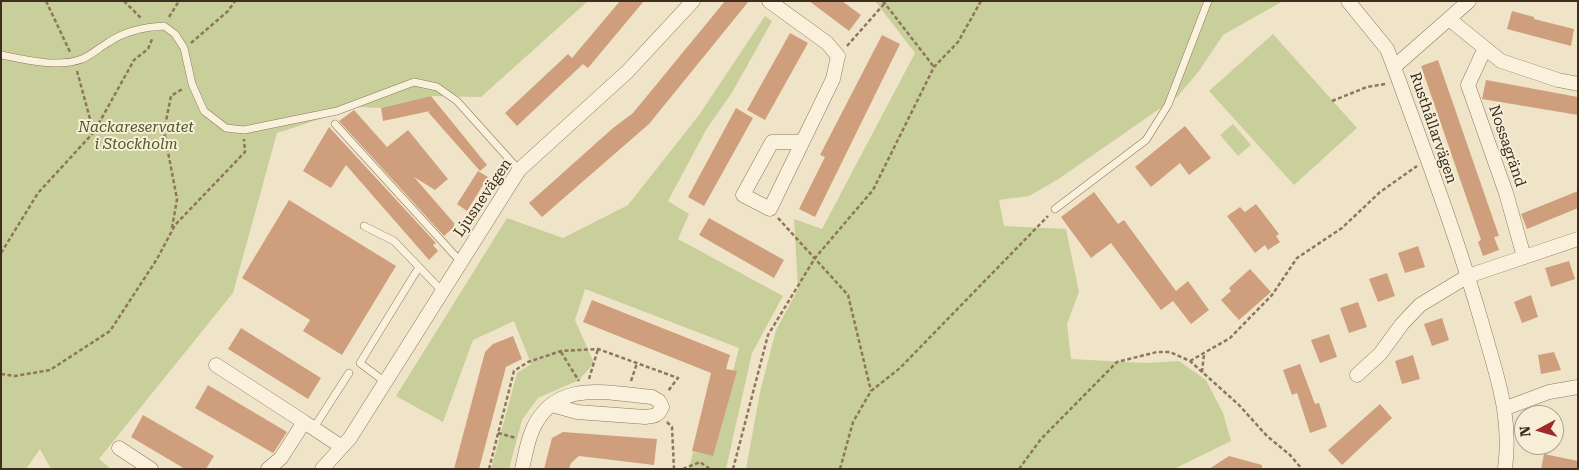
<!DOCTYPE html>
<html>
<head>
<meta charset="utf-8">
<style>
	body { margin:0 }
	#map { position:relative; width:1579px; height:470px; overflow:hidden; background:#f0e4c8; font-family:"Roboto Serif",serif }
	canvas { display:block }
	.frame { position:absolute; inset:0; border:2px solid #3d2e20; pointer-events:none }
	.north { position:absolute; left:1514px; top:405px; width:50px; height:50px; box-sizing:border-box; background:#f7eed8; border:1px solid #ada18e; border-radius:50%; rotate:264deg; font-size:14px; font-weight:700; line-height:20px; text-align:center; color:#3d2e20 }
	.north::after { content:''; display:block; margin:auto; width:18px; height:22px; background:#9e2a2b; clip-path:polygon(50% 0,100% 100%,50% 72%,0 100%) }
</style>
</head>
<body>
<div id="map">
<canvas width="1579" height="470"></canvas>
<div class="frame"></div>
<div class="north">N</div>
</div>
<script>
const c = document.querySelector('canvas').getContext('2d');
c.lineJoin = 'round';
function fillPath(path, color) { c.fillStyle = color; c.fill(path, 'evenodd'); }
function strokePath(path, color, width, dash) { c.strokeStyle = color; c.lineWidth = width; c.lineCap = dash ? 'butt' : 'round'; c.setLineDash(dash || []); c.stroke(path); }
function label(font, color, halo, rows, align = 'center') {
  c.font = font + ' "Roboto Serif",serif'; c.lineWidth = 4; c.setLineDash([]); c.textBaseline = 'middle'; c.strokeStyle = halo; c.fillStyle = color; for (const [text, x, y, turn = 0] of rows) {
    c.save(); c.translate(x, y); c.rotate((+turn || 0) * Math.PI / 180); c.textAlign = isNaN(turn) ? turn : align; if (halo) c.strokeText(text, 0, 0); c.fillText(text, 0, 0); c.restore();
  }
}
fillPath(new Path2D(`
	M1 1H588L481 97 431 96 381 108 357 107 277 133 233 293 99 459 111 469H51L40 449 26 469H1Z
	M875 1H1283L1223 35 1199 71 1178 96 1057 180 1029 196 999 200 1004 226 1066 229 1079 292 1067 324 1071 359 1146 363 1179 361 1206 380 1223 413 1231 441 1174 469H746L760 392 776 330 798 289 794 219 822 229 915 53Z
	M765 16 772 21 733 91 706 130 668 201 689 214 678 239 783 296 752 353 726 469H689L693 452 711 455 739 348 585 289 575 320 594 363 579 380 538 398 522 420 509 469H491L517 373 531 364 514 321 473 340 443 422 396 396 507 218 563 238 628 205 699 115Z
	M1273 34 1357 128 1294 185 1209 91Z
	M1233 124 1251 145 1238 156 1220 135Z`), '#c9cf9b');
fillPath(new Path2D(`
	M620 1H644L588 68 583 64 517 126 505 113 568 54 572 58Z
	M725 1H749L649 124 542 217 529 203 613 128 633 113Z
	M809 1H842L861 15 849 31Z
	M1512 11 1534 17V19L1574 29 1571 46 1507 29Z
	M790 33 808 43 765 120 747 110Z
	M882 35 900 44 815 217 799 209 825 157 820 155Z
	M1438 60 1499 236 1494 237 1499 250 1483 256 1478 242 1481 240 1421 66Z
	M1486 80 1578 97V115L1482 99Z
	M431 96 487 165 480 171 428 112 430 111 383 121 381 108Z
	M736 108 753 118 704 206 688 197Z
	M354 110 387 147 408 130 448 179 435 190 414 177 454 223V227L444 236 339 121Z
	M1185 126 1211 158 1189 175 1180 163 1151 187 1135 167Z
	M329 127 436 243 433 245 438 251 429 260 346 165 331 188 303 171Z
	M478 171 488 177 467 211 457 204Z
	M1578 191V208L1527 229 1521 214Z
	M1094 192 1118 224 1124 220 1176 291 1188 281 1209 310 1191 324 1173 301 1161 310 1111 243 1091 258 1061 217Z
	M289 200 396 266 342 355 303 331 310 320 242 278Z
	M1256 204 1279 234 1276 236 1280 242 1268 250 1265 245 1255 253 1227 216 1240 207 1245 212Z
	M709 218 784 260 774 278 699 235Z
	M1418 246 1425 267 1405 273 1398 253Z
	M1569 261 1575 279 1551 287 1545 268Z
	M1250 269 1271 292 1239 320 1221 300 1231 291 1229 288Z
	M1387 273 1395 296 1378 302 1369 279Z
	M1531 295 1538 317 1522 323 1514 302Z
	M592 300 730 355 726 369 737 371 713 456 692 451 711 373 583 322Z
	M1358 302 1367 327 1349 333 1340 308Z
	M1442 318 1449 340 1432 346 1424 324Z
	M241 328 321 378 308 399 228 349Z
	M1329 334 1337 357 1320 363 1311 340Z
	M513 336 522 359 506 367 479 469H454L485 352 493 344Z
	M1554 352 1561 370 1541 374 1538 355Z
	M1413 355 1420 379 1402 384 1395 361Z
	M1300 364 1315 404 1319 403 1327 427 1310 433 1297 393 1292 395 1283 370Z
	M208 385 287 432 274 452 273 453 195 408Z
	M1380 404 1392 418 1342 465 1328 450Z
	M143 415 214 456 206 469H185L131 437Z
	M563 432 657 439 654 465 579 456 571 463 569 469H544L552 438Z
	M1544 454 1578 461V469H1541Z
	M1229 456 1262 465V469H1209Z`), '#cf9f7d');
const service = new Path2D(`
	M1 55C26 60 58 68 82 59 92 55 100 47 109 42 125 31 145 27 164 26L175 34 184 48 192 84 204 111 226 128 244 130 337 111 414 82 437 87 457 101 519 170
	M335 124 460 261
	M1055 209 1146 140 1168 105 1208 1
	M364 226 394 241 419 267
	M385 382 360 363 419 267 442 291
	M313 429 349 373`);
const minor = new Path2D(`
	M769 1 827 43 838 56 833 79 770 209 743 195 772 142H801
	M1348 1 1387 49 1394 67C1425 153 1458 239 1483 327 1497 378 1512 415 1505 469
	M1449 19 1501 61 1558 80 1578 84
	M1485 48 1468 85 1506 193 1524 257
	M1394 67 1469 1
	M216 365 304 422
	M1357 375 1380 354 1402 324 1420 305 1468 276 1578 239
	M1506 408 1549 392 1578 387
	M119 448 151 469
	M268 469 281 458 304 422 342 447
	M322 469 350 438 519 170 627 72 693 1
	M522 469C525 456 527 443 532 431 554 378 608 393 652 397L659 401 662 407C659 416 653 416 645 417L577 412 552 405`);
strokePath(service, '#8d765c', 8);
strokePath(minor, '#8d765c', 15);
strokePath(new Path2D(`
	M46 1 70 52
	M124 1 141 18
	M883 1 934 67
	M169 17 179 1
	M191 43 228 11 235 1
	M847 46 884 4
	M77 71 93 130
	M1332 101 1367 87 1385 84
	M778 218 848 295 871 391
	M172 228 177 199 164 131 171 96 184 88
	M1 253 38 193 94 132 134 60 148 49 153 37
	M561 352 579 381
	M1190 361 1230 338 1272 295 1297 258 1342 228 1380 192 1417 166
	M1202 372 1204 354
	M1 374 15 376 50 370 110 331 157 259 175 225 245 152 244 139
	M589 379 598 349
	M631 381 637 363
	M667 422 672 427 674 469
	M498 433 516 438
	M489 469 514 371 528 362 561 351 598 349 678 378 668 391
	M683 469 700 462 710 469
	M733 469 768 335 815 258 873 190 934 67 958 42 981 1
	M840 469 853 422 871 391 900 368 1048 216
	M1019 469 1041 439 1117 362 1157 352H1170L1190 361 1239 405 1267 436 1290 455 1302 469`), '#8d765c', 2.5, [4, 2.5]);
strokePath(service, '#faf1dc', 7);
strokePath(minor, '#faf1dc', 14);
label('italic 15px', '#4d5a26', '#f7eed8', [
	["Nackareservatet",136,128],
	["i Stockholm",136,145]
]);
label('15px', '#3d2e20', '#f7eed8', [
	["Rusthållarvägen",1433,128,71],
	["Nossagränd",1507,146,71],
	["Ljusnevägen",483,198,-56]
]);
</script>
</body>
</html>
